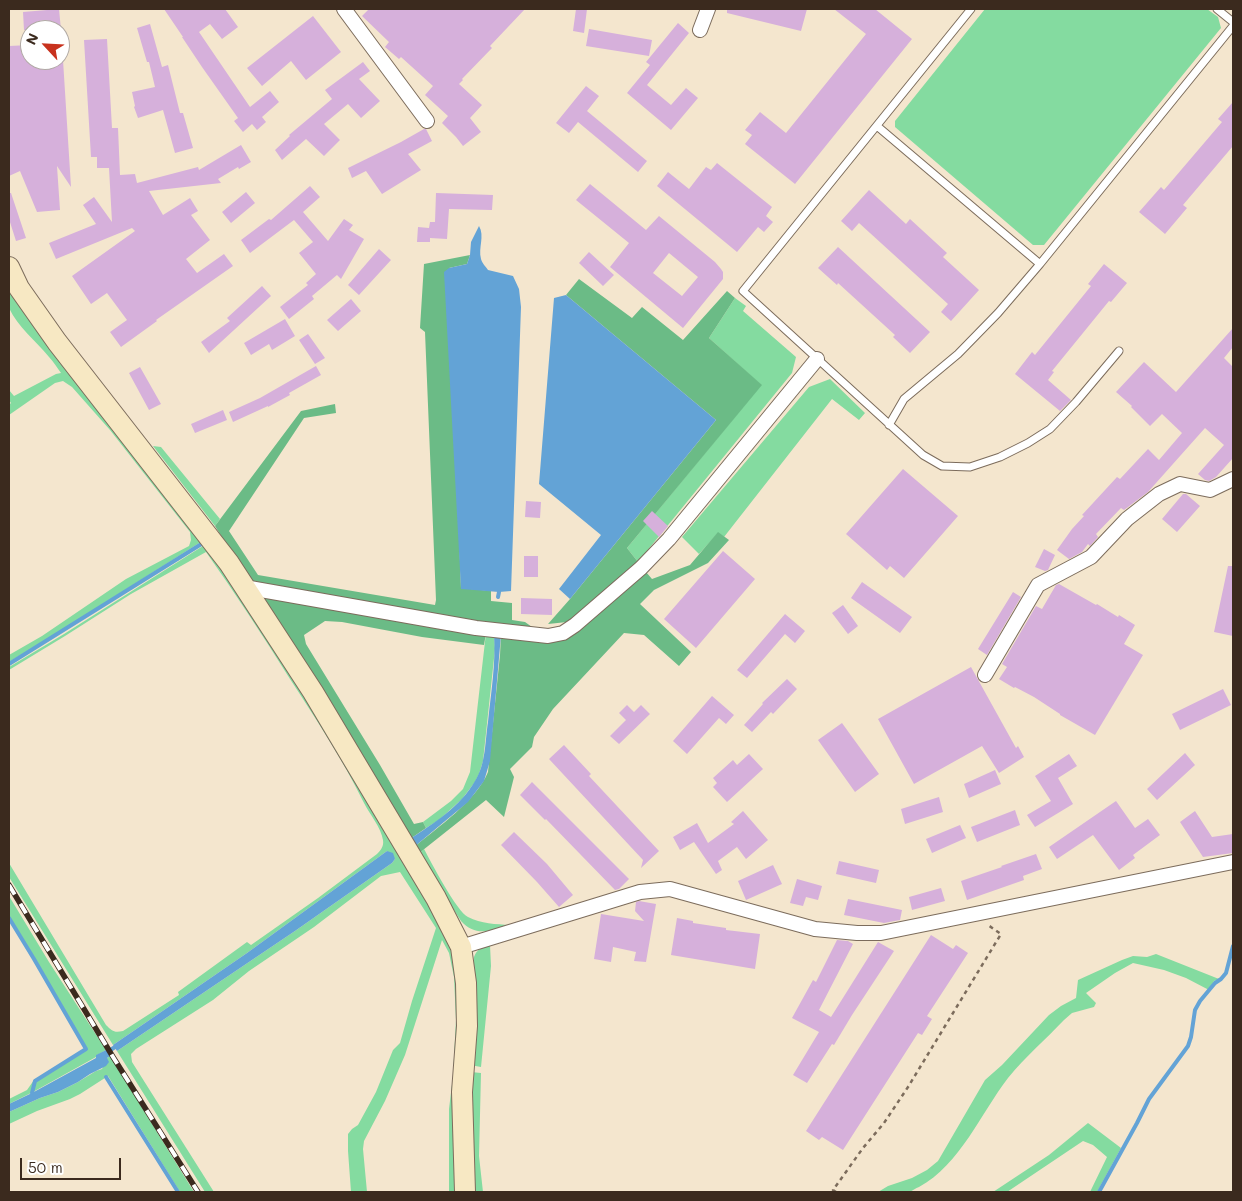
<!DOCTYPE html>
<html>
<head>
<meta charset="utf-8">
<style>
	body { margin:0 }
	#map { position:relative; width:1242px; height:1201px; overflow:hidden; background:#f4e6ce; font-family:Mali,sans-serif }
	canvas { display:block }
	.frame { position:absolute; inset:0; border:10px solid #3b2a1e; pointer-events:none }
	.north { position:absolute; left:20px; top:20px; width:50px; height:50px; box-sizing:border-box; background:#fff; border:1px solid #b1aaa5; border-radius:50%; rotate:295deg; font-size:14px; font-weight:700; line-height:20px; text-align:center; color:#3b2a1e }
	.north::after { content:''; display:block; margin:auto; width:18px; height:22px; background:#c8321e; clip-path:polygon(50% 0,100% 100%,50% 72%,0 100%) }
	.scale { position:absolute; left:20px; top:1158px; width:101px; height:22px; box-sizing:border-box; border:2px solid #3b2a1e; border-top:0; padding-left:6px; font-size:15px; line-height:18px; white-space:nowrap; color:#3b2a1e; -webkit-text-stroke:4px #fff; paint-order:stroke }
</style>
</head>
<body>
<div id="map">
<canvas width="1242" height="1201"></canvas>
<div class="frame"></div>
<div class="north">N</div>
<div class="scale">50 m</div>
</div>
<script>
const c = document.querySelector('canvas').getContext('2d');
c.lineJoin = 'round';
function fillPath(path, color) { c.fillStyle = color; c.fill(path, 'evenodd'); }
function strokePath(path, color, width, dash) { c.strokeStyle = color; c.lineWidth = width; c.lineCap = dash ? 'butt' : 'round'; c.setLineDash(dash || []); c.stroke(path); }
fillPath(new Path2D(`
	M985 9H1207L1218 17 1221 28 1044 245H1033L895 127V121Z
	M9 275 204 540 57 633 9 662V655L42 636 126 579 189 546 191 540 190 532 110 430 72 387 63 381 55 383 9 415V405L11 403 9 400V390L14 396 56 374 61 373C57 368 54 362 49 357 36 341 18 327 9 308Z
	M735 298 746 306 743 311 796 357 792 373 638 562 627 548 761 385 709 338Z
	M830 379 865 413 859 420 832 399 724 537 718 533 699 554 682 537 809 387Z
	M153 446 161 447 220 519 215 526Z
	M206 544 237 586 433 907 457 959 458 1192H449V1109L453 1076 456 1020 454 977 449 953 442 940 405 1055 385 1101 364 1141 363 1149 367 1192H351L348 1151V1134L352 1129 358 1125 376 1092 393 1050 400 1043 412 1001 436 928 400 872 381 876 314 927 249 971 213 1000 136 1049 131 1054 132 1062 214 1192H205L117 1051 295 931 392 863 395 859 387 851 247 953 113 1045 9 877V863L106 1025C112 1031 114 1033 123 1031L179 995 178 992 247 942 251 945 318 898 377 854C381 850 384 846 383 840 381 827 370 815 364 803 343 760 316 719 290 679 263 636 235 593 206 552L131 594 65 636 9 670V667L64 634Z
	M486 633 494 634 495 649 483 761 479 774 475 782 462 799 439 820 426 828 423 822 451 801 463 789 470 772Z
	M424 849C431 862 457 912 468 917 481 924 496 924 510 925 490 930 477 938 461 921L418 854Z
	M9 896 49 962 106 1050 97 1055 96 1057 33 1092 36 1081 87 1049 35 958 9 916Z
	M490 945 491 966 481 1067 470 1065 474 957C477 949 482 947 490 945Z
	M1156 954 1219 979 1214 981 1209 990 1186 978 1164 970 1133 963 1115 973 1086 993 1096 1003 1094 1007 1072 1013 1064 1020C1046 1039 1025 1057 1008 1078 981 1113 960 1165 919 1187 916 1188 912 1191 909 1192 901 1194 887 1192 878 1192L888 1186 912 1178 927 1170 938 1161 985 1080 1002 1065 1049 1015 1061 1006 1076 998 1078 980 1122 960 1133 956 1147 957Z
	M110 1056 194 1192H180L108 1076 80 1094 70 1099 37 1111 9 1124V1112L40 1098 58 1092 78 1082 96 1071 102 1069 107 1058Z
	M471 1072 481 1073 479 1156 483 1192H474Z
	M34 1080 31 1093 9 1104V1099L27 1090Z
	M1088 1123 1121 1148 1097 1192H1090L1107 1157 1093 1145 1083 1141 1007 1192H993L1049 1155Z`), '#84dba0');
fillPath(new Path2D(`
	M470 255 467 264 449 268 461 588 491 591V601L512 603V620L525 622 539 632 256 585 248 579 215 526 301 411 335 404 336 413 304 418 229 531 258 575 435 605 436 600 425 332 420 328 424 264Z
	M579 279 632 318 642 307 683 340 727 291 735 298 709 338 762 385 627 548 638 562 583 611 567 622 548 624 570 599 716 420 566 295Z
	M718 532 729 540 708 563 654 590 640 604 691 652 679 666 644 635 624 633 553 709 534 737 532 747 510 769 514 777 504 817 486 800 418 854 414 847C438 827 476 801 488 772L500 655 501 635 541 641 646 572 652 579 690 565Z
	M263 594 486 633 484 645 422 637 342 622 325 621 304 635 306 644 380 765 414 824 423 822 426 828 410 839 262 599Z`), '#6bbb86');
fillPath(new Path2D(`
	M479 226C485 236 478 248 481 259 482 263 486 267 488 270L513 276 519 289 521 307 511 591 499 592 461 589 444 272 449 268 467 264 470 255 471 242Z
	M566 295 716 420 570 599 559 589 601 535 539 484 554 298Z
	M494 634 501 635 490 761 484 781 468 802 414 847 410 839C434 823 460 807 475 781 486 764 485 741 488 722 491 693 496 663 494 634Z
	M387 851 393 853 395 859 392 863 295 931 117 1051 113 1045 247 953Z
	M106 1050 110 1056 107 1058 109 1062 106 1066 90 1074 78 1082 58 1092 40 1098 9 1112V1104L32 1093 96 1058V1055Z`), '#63a3d6');
strokePath(new Path2D(`
	M498 597 499 592
	M9 664 203 543
	M9 918 34 959 86 1049 35 1081 32 1093
	M103 1055 118 1045
	M106 1077 178 1192
	M1099 1192 1137 1123 1149 1099 1188 1046 1191 1037 1195 1010 1200 1001 1215 983 1221 979 1226 973 1233 946`), '#63a3d6', 4);
fillPath(new Path2D(`
	M59 9 61 30H24L23 12Z
	M164 9H225L238 27 222 39 210 24 199 32 250 107 270 91 279 102 262 117 266 122 257 130 252 124 243 132 234 121 238 118 202 67 182 37H183Z
	M369 9H525L490 46 492 48 462 79 463 80 459 84 482 105 470 118 481 132 463 146 456 137 442 123 448 116 425 95 433 86 401 57 399 59 385 47 389 42 362 16Z
	M576 9H587L584 33 573 31Z
	M727 9H807L801 31 727 13Z
	M834 9H875L912 39 795 184 745 144 752 135 745 130 760 112 786 133 866 34Z
	M313 16 341 52 306 80 291 61 262 86 247 68Z
	M678 23 689 33 647 85 671 105 686 88 698 98 671 130 627 93 650 65 646 62Z
	M150 24 162 67 168 65 180 113H183L193 148 175 153 163 110 138 118 134 107 135 106 132 92 155 87 149 62H147L137 28Z
	M589 29 652 40 649 56 586 46Z
	M107 39 112 128H118L120 175 135 174 137 183 198 167 199 170 241 145 251 162 239 169 238 167 218 179 221 183 149 191 163 215 190 198 198 211 191 215 210 240 186 259 197 273 224 254 233 266 156 320 157 321 121 347 110 332 127 320 107 293 91 304 72 276 135 231 132 228 56 259 49 243 96 224 83 205 94 197 112 222 109 168H97V157H91L84 40Z
	M30 45V60H63L71 187 57 166 60 210 37 212 20 171 9 176V46Z
	M363 62 370 71 359 79 380 101 361 118 348 104 324 124 340 140 324 156 306 139 282 160 275 150 290 136 289 135 332 99 325 90Z
	M586 86 599 96 587 111 647 161 638 172 578 122 569 133 556 123Z
	M1233 102V146L1183 205 1187 208 1165 234 1139 212 1161 187 1164 190 1222 122 1218 119Z
	M424 129H426L432 141 408 154 421 170 382 194 366 171 352 178 348 168 401 142Z
	M717 163 772 207 766 216 773 222 764 232 758 227 737 252 657 186 668 172 689 189 706 167 711 170Z
	M590 184 646 230 659 216 715 262 721 269 723 272V279L683 328 610 267 629 243 576 200ZM669 253 698 277 682 296 653 273Z
	M310 186 320 197 303 212 328 241 344 219 353 225 349 230 364 239 341 279 337 275 312 296 314 299 289 319 280 307 308 285 306 283 316 274 299 253 313 242 294 220 250 253 241 240 269 219 271 220Z
	M869 190 906 224 910 219 947 253 943 257 979 290 951 321 941 312 948 304 859 223 852 231 841 221Z
	M246 192 255 203 231 223 222 212Z
	M9 193H11L26 238 16 241 9 219Z
	M436 193 493 195 492 210 449 209 447 239 430 238V242H417L418 227 429 228 430 222H435Z
	M838 247 930 332 910 353 893 337 895 335 838 283 837 285 818 268Z
	M379 249 391 260 359 295 348 285Z
	M589 252 614 275 603 286 579 263Z
	M1104 264 1127 283 1111 302 1109 301 1052 371 1054 372 1048 380 1071 400 1060 411 1015 374 1032 352 1035 355 1091 286 1088 284Z
	M262 286 271 296 209 353 201 342 230 321 227 318Z
	M351 299 361 311 338 331 327 320Z
	M285 319 295 336 272 350 269 344 251 355 244 343Z
	M1233 328V347L1224 358 1233 367V458L1216 477 1209 481 1205 480 1198 474 1224 445 1205 428 1148 492 1124 510 1121 508 1096 534 1098 537 1090 546 1088 544 1082 552 1069 559 1057 550 1072 529 1084 516 1082 515 1117 477 1120 479 1148 449 1159 460 1182 433 1162 414 1150 426 1131 407 1132 406 1116 392 1144 362 1176 392Z
	M308 334 325 358 315 364 299 340Z
	M316 366 321 375 289 393 290 395 268 407V406L233 422 229 412 260 398Z
	M140 367 161 404 149 410 129 373Z
	M223 410 227 420 195 433 191 424Z
	M903 469 958 516 904 578 890 566 887 570 846 534Z
	M1183 494H1186L1200 506 1177 532 1162 519Z
	M526 501 541 502 540 518 525 517Z
	M652 511 668 526 659 537 643 521Z
	M1044 549 1055 555 1048 570 1045 571 1035 567Z
	M723 551 755 579 696 648 664 619Z
	M524 556H538V577H524Z
	M1228 566H1233V636L1214 632Z
	M862 582 912 617 900 633 851 598Z
	M1059 584 1096 605 1097 604 1118 617 1119 615 1135 625 1124 644 1143 655 1095 735 1060 715V714L1034 697 1015 687 1014 688 999 679 1007 667 1002 664 1036 606 1042 609 1056 585Z
	M1013 592 1021 597 987 655 978 649Z
	M521 598 552 599V615L521 614Z
	M843 605 858 626 848 634 832 613Z
	M785 614 805 631 795 643 785 634 747 678 737 670Z
	M971 667 1016 748 1018 746 1024 757 999 773 982 746 914 784 878 719Z
	M787 679 797 689 773 714 771 712 752 732 744 725 763 704 762 703Z
	M1223 689 1231 705 1180 730 1172 714Z
	M712 696 734 715 726 724 719 718 687 754 673 741Z
	M627 705 634 712 641 705 650 714 619 744 610 736 626 720 619 713Z
	M842 723 879 774 855 792 818 740Z
	M564 745 591 774 589 776 659 851 641 868 643 860 549 759Z
	M1185 753 1195 765 1157 800 1147 789Z
	M749 754 763 769 727 802 713 787 717 783 713 778 733 760 737 765Z
	M1069 754 1077 766 1058 778 1073 804 1035 827 1027 815 1051 801 1035 776Z
	M995 770 1001 784 969 798 964 784Z
	M532 782 629 879 619 889 615 890 546 819 545 820 520 795Z
	M939 797 943 812 905 824 901 809Z
	M1116 801 1135 828 1148 819 1160 835 1133 855 1135 858 1119 870 1093 835 1057 859 1049 847Z
	M1015 810 1020 825 977 842 971 827Z
	M743 811 768 840 746 859 737 847 718 861 722 870 716 874 694 842 680 850 673 837 697 823 708 843 734 824 731 822Z
	M1195 811 1212 837 1233 834V853L1203 857 1180 822Z
	M960 825 966 838 932 853 926 839Z
	M514 832 547 864 573 895 559 907 537 882 501 845Z
	M1036 854 1042 869 1023 876 1024 880 967 900 961 881 1002 867 1001 866Z
	M839 861 879 870 876 883 836 874Z
	M773 865 782 884 746 900 738 881Z
	M797 879 822 886 818 900 806 897 803 906 790 903Z
	M941 888 945 901 912 910 909 897Z
	M848 899 902 910 900 920 884 923 844 915Z
	M639 901 656 904 646 962 634 961 636 952 613 947 611 962 594 959 601 914 644 921 635 911 636 902Z
	M677 918 693 921V923L726 928V930L760 934 755 969 671 955Z
	M931 935 953 949 956 945 968 953 927 1016 932 1019 922 1035 918 1033 843 1150 822 1137 819 1140 806 1131Z
	M837 940 848 941 853 944 819 1010 831 1017 878 942 894 951 852 1015 834 1045 832 1044 807 1083 793 1075 819 1032 792 1018 813 980 816 982Z`), '#d6b0db');
const lane = new Path2D(`
	M971 9 743 291 923 455 942 466 970 467 1000 457 1028 443 1050 429 1076 402 1119 351
	M1217 9 1233 22
	M877 126 1040 264
	M889 425 904 399 958 354 998 313 1040 264 1233 26`);
const street = new Path2D(`
	M344 9 427 121
	M700 30 708 9
	M244 587 476 628 548 636 563 633 575 625 641 568 669 539 817 359
	M985 675 1038 585 1091 557 1127 519 1159 494 1180 484 1210 490 1233 479
	M461 947 640 892 670 889 815 929 857 933H881L1233 862`);
const secondary = new Path2D(`
	M9 267 19 288 57 342 229 563 313 692 436 898 461 947 466 983 467 1026 462 1092 465 1192`);
strokePath(lane, '#7c6c5c', 9);
strokePath(street, '#7c6c5c', 16);
strokePath(secondary, '#7c6c5c', 22);
strokePath(new Path2D(`
	M836 1192 833 1190 863 1148 884 1123 908 1087 1001 934 988 925`), '#7c6c5c', 2.5, [4, 4]);
strokePath(lane, '#fff', 7);
strokePath(street, '#fff', 14);
strokePath(secondary, '#f7e8c3', 20);
const rail = new Path2D(`
	M9 885 113 1057 198 1192`);
strokePath(rail, '#3b2a1e', 5.5);
strokePath(rail, '#fff', 4, [11]);
</script>
</body>
</html>
